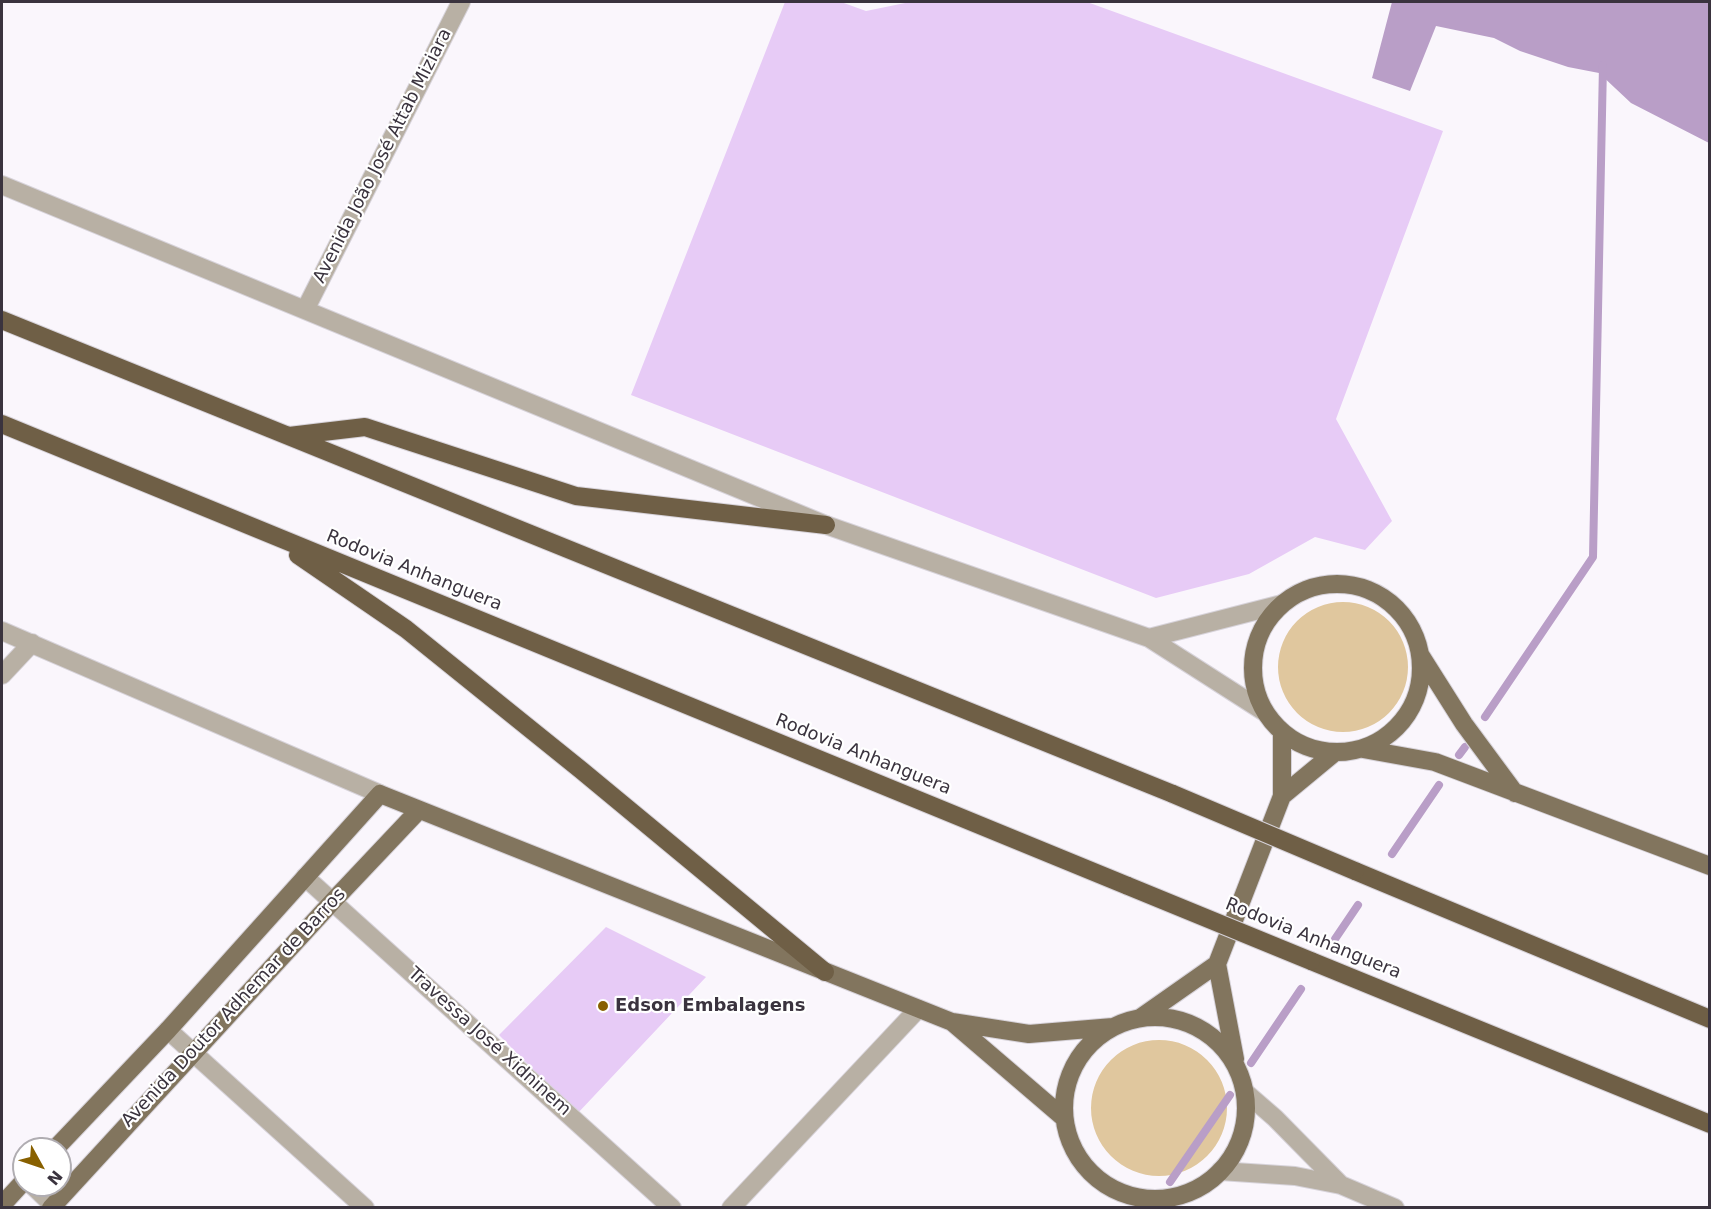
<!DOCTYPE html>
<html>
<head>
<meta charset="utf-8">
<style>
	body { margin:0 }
	#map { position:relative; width:1711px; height:1209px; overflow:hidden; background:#faf6fc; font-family:"DejaVu Sans",sans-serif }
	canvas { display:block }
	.frame { position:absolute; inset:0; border:3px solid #3a333e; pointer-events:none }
	.north { position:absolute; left:12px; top:1137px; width:60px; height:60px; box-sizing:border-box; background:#fff; border:2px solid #b0adb2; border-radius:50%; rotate:130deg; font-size:16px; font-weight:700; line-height:24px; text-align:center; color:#3a333e }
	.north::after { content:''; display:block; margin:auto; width:21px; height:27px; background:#886000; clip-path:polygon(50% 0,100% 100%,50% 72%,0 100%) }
</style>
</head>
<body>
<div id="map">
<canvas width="1711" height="1209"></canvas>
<div class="frame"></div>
<div class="north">N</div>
</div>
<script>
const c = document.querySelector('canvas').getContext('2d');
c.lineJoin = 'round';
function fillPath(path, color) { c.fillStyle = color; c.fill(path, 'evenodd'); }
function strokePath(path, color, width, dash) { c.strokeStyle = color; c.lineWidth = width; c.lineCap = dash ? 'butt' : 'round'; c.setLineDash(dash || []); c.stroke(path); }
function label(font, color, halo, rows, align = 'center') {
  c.font = font + ' "DejaVu Sans",sans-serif'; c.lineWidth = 4.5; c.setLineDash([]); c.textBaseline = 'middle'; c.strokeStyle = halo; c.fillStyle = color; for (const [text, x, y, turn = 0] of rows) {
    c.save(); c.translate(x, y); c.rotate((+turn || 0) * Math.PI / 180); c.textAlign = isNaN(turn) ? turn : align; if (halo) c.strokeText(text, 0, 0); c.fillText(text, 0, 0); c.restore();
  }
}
fillPath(new Path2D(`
	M1278 667a65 65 0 1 1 130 0a65 65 0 1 1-130 0Z
	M1091 1108a68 68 0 1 1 136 0a68 68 0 1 1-136 0Z`), '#e0c79e');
fillPath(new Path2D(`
	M1392 2H1709V143L1631 103 1599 73 1568 67 1520 51 1494 38 1436 26 1410 91 1372 78Z`), '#b99ec7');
strokePath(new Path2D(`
	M1485 717 1593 557 1603 65
	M1459 755 1465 747
	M1392 854 1439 785
	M1335 939 1358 905
	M1251 1063 1301 989
	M1170 1182 1230 1095`), '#b99ec7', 8);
fillPath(new Path2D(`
	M785 2H841L866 11 910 2H1087L1443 131 1336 419 1392 521 1365 550 1315 537 1249 574 1156 598 631 395Z
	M606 927 706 977 577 1114 499 1035Z`), '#e7cbf6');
const minor = new Path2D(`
	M2 185 826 525 1149 638 1263 711
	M305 310 461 2
	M2 631 380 794
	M1149 638 1282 604
	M2 675 32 643
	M305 877 672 1208
	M168 1030 365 1208
	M1245 1092 1275 1118 1341 1185
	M1220 1171 1295 1176 1341 1185 1395 1208
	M32 1185 56 1208
	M731 1208 918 1009`);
const major = new Path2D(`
	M1253 668a84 84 0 1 1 168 0a84 84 0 1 1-168 0Z
	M1421 656 1464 724 1515 793
	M1363 749 1435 762 1710 866
	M1282 796 1334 753
	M1064 1108a91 91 0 1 1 182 0a91 91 0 1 1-182 0Z
	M1140 1018 1217 964
	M952 1022 1064 1118
	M1235 1059 1217 964 1282 796V733
	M55 1149 168 1030 380 794 952 1022 1029 1034 1113 1027
	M2 1205 24 1181
	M51 1208 333 901 419 810`);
const highway = new Path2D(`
	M2 320 1173 794
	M2 424 1128 886
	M289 436 365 427 576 496 826 525
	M298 555 406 629 581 770 825 972
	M1355 871 1710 1019
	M1311 961 1710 1124`);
strokePath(minor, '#d7d3da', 20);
strokePath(major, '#d7d3da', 20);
strokePath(highway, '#d7d3da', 20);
strokePath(minor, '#b8b0a4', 18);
strokePath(major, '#82755e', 18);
strokePath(highway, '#6f5f46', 18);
const highwayBridge = new Path2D(`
	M1173 794 1355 871
	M1128 886 1311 961`);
strokePath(highwayBridge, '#d7d3da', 20, []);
strokePath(highwayBridge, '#6f5f46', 18);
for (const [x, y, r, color] of [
	[603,1006,6,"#886000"]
]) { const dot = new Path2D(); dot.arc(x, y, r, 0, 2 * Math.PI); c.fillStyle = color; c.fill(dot); strokePath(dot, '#fff', 2); }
label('18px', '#3a333e', '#fff', [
	["Avenida João José Attab Miziara",383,156,-63],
	["Rodovia Anhanguera",414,571,22],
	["Rodovia Anhanguera",863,755,22],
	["Rodovia Anhanguera",1313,939,22],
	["Avenida Doutor Adhemar de Barros",234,1008,-47],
	["Travessa José Xidninem",489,1042,42]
]);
label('bold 18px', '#3a333e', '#fff', [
	["Edson Embalagens",615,1006]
], 'left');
</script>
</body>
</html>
